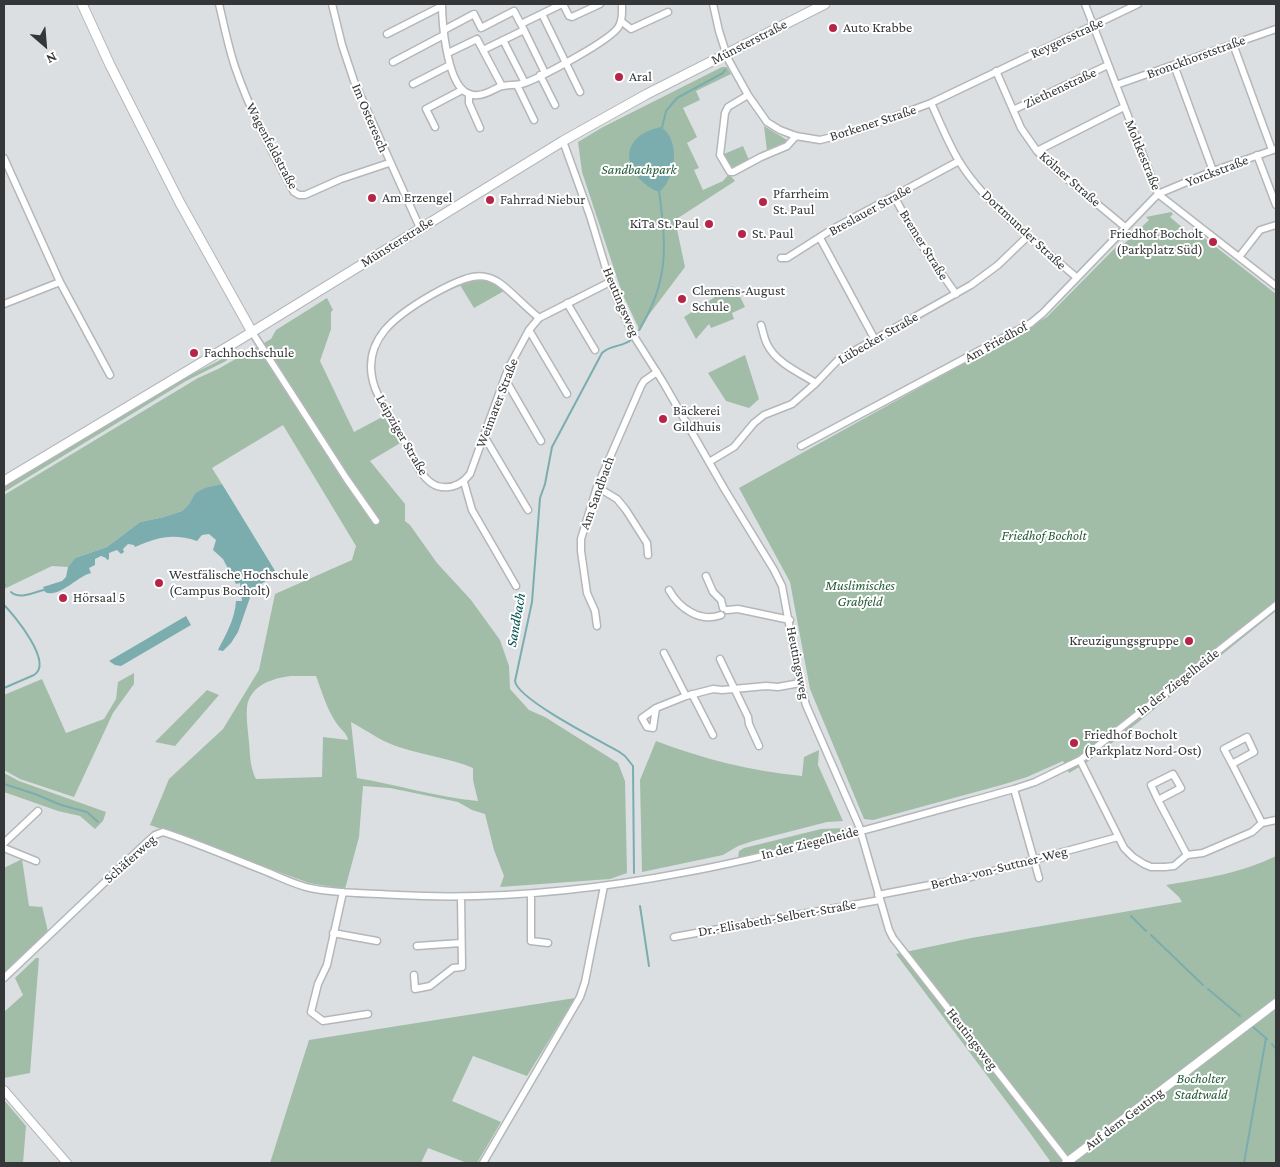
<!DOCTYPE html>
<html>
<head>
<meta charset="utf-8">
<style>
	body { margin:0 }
	#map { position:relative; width:1280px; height:1167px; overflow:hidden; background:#dbdfe2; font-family:"Crimson Pro",serif }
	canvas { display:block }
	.frame { position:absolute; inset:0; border:5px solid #343637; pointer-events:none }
	.north { position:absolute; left:20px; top:20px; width:50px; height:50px; -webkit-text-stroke:4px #fff; paint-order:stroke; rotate:153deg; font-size:14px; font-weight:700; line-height:20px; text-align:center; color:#343637 }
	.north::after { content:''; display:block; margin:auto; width:18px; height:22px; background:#343637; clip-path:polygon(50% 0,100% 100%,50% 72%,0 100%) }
</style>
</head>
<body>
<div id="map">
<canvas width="1280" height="1167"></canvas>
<div class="frame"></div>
<div class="north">N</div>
</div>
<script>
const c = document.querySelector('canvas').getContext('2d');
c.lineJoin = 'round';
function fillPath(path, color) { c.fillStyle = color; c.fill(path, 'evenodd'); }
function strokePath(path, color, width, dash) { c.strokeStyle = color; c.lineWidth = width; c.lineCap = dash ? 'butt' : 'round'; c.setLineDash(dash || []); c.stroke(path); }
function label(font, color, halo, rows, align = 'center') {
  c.font = font + ' "Crimson Pro",serif'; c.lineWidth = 4; c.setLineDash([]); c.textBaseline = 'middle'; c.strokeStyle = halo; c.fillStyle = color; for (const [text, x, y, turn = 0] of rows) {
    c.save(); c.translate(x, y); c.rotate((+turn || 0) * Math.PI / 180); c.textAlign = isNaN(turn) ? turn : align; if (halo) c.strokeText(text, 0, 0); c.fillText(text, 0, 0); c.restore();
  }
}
fillPath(new Path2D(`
	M722 67H727L731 74 696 91 700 100 683 108 697 137 687 143 699 168 694 170 703 190 723 181 729 174 735 181 675 220 685 267 648 316 640 331 622 293 582 172 578 142 603 127Z
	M764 126 787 140V143L767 151Z
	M743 146 749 160 731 168 724 154Z
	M1171 212 1173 214 1170 217 1189 233 1193 229 1276 294V611L1126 732 1086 763 1069 773 1063 761 1027 777 1005 784 873 820 864 819 810 689 790 582 739 488 1047 317 1121 242 1124 244 1149 220 1146 217Z
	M480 279H489L504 291 474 308 460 285Z
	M732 286 734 289 736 288 745 307 732 313 734 319 711 328 709 324 696 339 684 317Z
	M327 298 333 310 331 312V329L320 361 354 432 386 415 402 442 370 461 405 504V521L410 525 437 563 471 600 500 640 509 666 510 689 529 710 545 717 618 763 625 781 627 873 610 879 500 887 504 876 494 850 485 814 472 810 458 802 390 788 363 786 359 837 345 889 309 883 150 825 169 779 223 729 259 670 275 594 352 560 356 546 283 425 212 468 222 484 205 489 195 493 189 504 182 511 164 517 140 522 107 547 75 558 68 567 52 566 4 589V495L198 378 218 369 271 339 276 330ZM291 676H316C322 692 327 710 337 724 341 730 347 733 348 740L323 737 322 777 256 779C250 768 250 754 249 742 248 730 246 718 247 707 250 685 273 678 291 676ZM351 722C368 731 383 743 402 748 427 756 449 758 473 768V780L478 801C437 797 398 785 357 778Z
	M231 354 226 361 186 381 4 492V486L169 385C190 374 211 366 231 354Z
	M745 355 759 399 749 408 726 401 708 373Z
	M134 673V684L113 713 74 797 20 779 4 770V695L42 679 66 733 104 719 116 699 118 682Z
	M207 690 219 695 175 746 155 742Z
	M656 741C703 759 751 771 802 776L804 757 819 750 818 765 843 821 827 822 753 841 738 846 723 855 642 872 640 780Z
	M4 773 19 781 106 812 103 821 95 829 80 816 58 811 4 792Z
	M847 828V831L738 858 739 851 744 848 821 829Z
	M1276 856V1163H1048L1050 1161 1030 1133 896 954 971 938 1182 902 1179 897 1166 885C1207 878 1238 874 1276 856Z
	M22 859 29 906 41 907 42 906 48 932 4 974V868Z
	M36 958H39L30 1073 4 1078V1012L23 995 15 978Z
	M575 998 527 1076 473 1056 452 1101 501 1122 477 1163H467L428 1148 421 1163H270L309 1040Z
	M4 1100 26 1126 23 1163H4Z`), '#a1bda8');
fillPath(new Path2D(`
	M661 127C681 140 676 179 659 192 622 176 616 136 661 127Z
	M222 484 277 574 253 589 238 632 231 643 223 651 218 650C226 634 235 619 236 601H242L240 583 236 584 223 559 213 550 216 540 209 534 202 535 197 541C173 533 158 537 135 547L134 545 128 544 123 549 124 552 121 554 117 550 109 553V559L107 560 106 558 101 556 95 559V565L89 568 91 573C78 576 58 599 45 592L43 587 62 581 66 577 68 567 75 558 107 547 140 522 164 517 182 511 189 504 195 493 205 488Z
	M186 616 191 625 121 666 115 665 109 661Z`), '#7badaf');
strokePath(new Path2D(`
	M662 128 666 111 677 98 723 73 725 70
	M639 330C670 280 666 245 659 190
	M631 340C622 347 610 345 602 353L552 447 545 484 540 498 532 602 515 681C517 699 600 741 618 751L625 756 633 766 634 873
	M4 584 5 585
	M11 592C20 600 34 592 44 590
	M4 605C14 615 54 663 34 675L4 688
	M4 784 35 794 61 805 87 812 98 822
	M640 906 649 966
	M1131 916 1146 931
	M1151 935 1203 985
	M1208 989 1240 1016
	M1253 1027 1267 1039
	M1272 1044 1276 1049
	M1244 1163 1266 1038`), '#7badaf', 2);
const minor = new Path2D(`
	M219 4C224 25 228 46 235 67 250 111 272 152 294 192L299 195H305L341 179 389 163
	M332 4 342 45 354 81 420 228
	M442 4C442 24 447 78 464 91 467 93 473 96 478 95 485 95 493 90 499 87 507 84 517 86 525 83 543 76 612 40 619 26 623 19 622 11 622 4
	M563 4 569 16 572 17 600 4
	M713 4 719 31 728 59 748 95 767 122 780 130 796 136 820 140 856 131 931 103 1138 4
	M1085 4 1158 194 1276 286
	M542 14 580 92
	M621 21 631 29 668 12
	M521 24 562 4
	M444 30 474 14 481 28 514 11 524 30
	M387 34 442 6
	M503 40 525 83
	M1233 44 1272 150
	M483 50 524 30 545 73
	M448 53 477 39 502 86
	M393 62 444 35
	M1174 65 1213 171
	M996 71 1021 128 1037 151 1055 169 1125 227
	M540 75 555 105
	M413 84 450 65
	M517 85 534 120
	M1116 85 1276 29
	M469 94V103L480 128
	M748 95 728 107 725 113 720 155 730 172H733L761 157 787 146 796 136
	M931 103C940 122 948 143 959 161 985 204 1038 244 1076 277
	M1013 110 1108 65
	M435 127 426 109 462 90
	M563 141 590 216 610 282 632 333 663 382 725 490 774 570 782 586 800 683 806 705 859 826 889 930 893 938 1068 1162
	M1037 151 1124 107
	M1257 155 1276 205
	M4 158 60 282
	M894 196 916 237 956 294
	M820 238 874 338
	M1239 257 1260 230 1276 225
	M781 258H787L831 230 959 161
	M567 303 595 350
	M4 304 60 282 110 375
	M539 318C493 279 494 260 433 294 398 314 358 340 375 388 383 408 396 426 406 444 414 458 421 480 437 486 451 490 462 484 470 474L508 369 529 330 539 318 610 282
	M761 325C763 331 764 338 767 344 776 363 800 373 816 383
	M529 330 567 394
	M252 332 346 478 376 521
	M505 379 541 441
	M484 438 487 441 528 510
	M801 446 1031 323 1043 313 1158 194 1213 171 1276 149
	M709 462 734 447 754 423 764 415 792 404 816 383 838 360 971 285 998 265 1028 236
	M464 482 472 510 516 586
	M597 487 617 499 626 510 647 543 648 555
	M706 576 713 592 721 600 723 608
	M669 590C679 608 700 623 721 615
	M727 610 738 609 790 620
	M597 626 595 611 587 593 581 551V539L597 487 641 386 644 381 657 372
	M664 653 686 696
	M720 659 748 717 749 724 759 746
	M692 694 713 735
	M656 708 653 728 647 727 642 718 656 708 686 696 713 689 722 690 766 686 778 687 800 683
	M1080 760 1124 848 1133 857 1144 864 1151 867H1165L1174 866 1187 855 1203 853 1252 832 1262 823 1276 820
	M1232 764 1224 749 1247 737 1254 752 1232 764 1262 823
	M1014 789 1039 878
	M1158 800 1151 785 1173 774 1181 788 1158 800 1187 855
	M4 843 38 811
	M4 848 36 861
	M343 892 327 965 318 984 311 1012 323 1021 368 1014
	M531 894V941L548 943
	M878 895 971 877 1118 837
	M333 933 377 941
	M674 937 880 900
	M417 946 461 943
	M414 975 415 989 430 986 453 968 462 967 461 897
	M4 978 146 843 155 835 163 832C197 843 231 858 265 871 280 877 295 885 310 888 339 894 369 893 398 895 611 907 811 845 1014 789L1035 782 1080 760 1276 605
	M483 1163 580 997 585 982 604 886`);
const tertiary = new Path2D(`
	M4 1090 67 1163
	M1066 1163 1276 1003`);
const secondary = new Path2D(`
	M82 4 110 65 180 203 252 332
	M4 481 239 340 563 141 647 94 825 4`);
strokePath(minor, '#b4b7ba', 9);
strokePath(tertiary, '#b4b7ba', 10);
strokePath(secondary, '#b4b7ba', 11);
strokePath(minor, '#fff', 6);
strokePath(tertiary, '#fff', 8);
strokePath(secondary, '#fff', 9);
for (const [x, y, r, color] of [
	[833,28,5,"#b62548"],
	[619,77,5,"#b62548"],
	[372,198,5,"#b62548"],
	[490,200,5,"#b62548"],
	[763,202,5,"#b62548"],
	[709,224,5,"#b62548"],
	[742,234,5,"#b62548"],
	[1213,242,5,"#b62548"],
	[682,299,5,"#b62548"],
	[194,353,5,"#b62548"],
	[663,419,5,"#b62548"],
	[159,583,5,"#b62548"],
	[63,598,5,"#b62548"],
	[1189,641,5,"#b62548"],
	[1074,743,5,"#b62548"]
]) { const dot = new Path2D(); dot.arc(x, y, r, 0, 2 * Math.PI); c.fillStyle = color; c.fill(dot); strokePath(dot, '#fff', 2); }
label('14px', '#343637', '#fff', [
	["Auto Krabbe",843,28],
	["Aral",629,77],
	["Pfarrheim",773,194],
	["St. Paul",773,210],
	["Am Erzengel",382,198],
	["Fahrrad Niebur",500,200],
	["KiTa St. Paul",699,224,"right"],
	["St. Paul",752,234],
	["Friedhof Bocholt",1203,234,"right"],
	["(Parkplatz Süd)",1203,250,"right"],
	["Clemens-August",692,291],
	["Schule",692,307],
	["Fachhochschule",204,353],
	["Bäckerei",673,411],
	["Gildhuis",673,427],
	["Westfälische Hochschule",169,575],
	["(Campus Bocholt)",169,591],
	["Hörsaal 5",73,598],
	["Kreuzigungsgruppe",1179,641,"right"],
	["Friedhof Bocholt",1084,735],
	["(Parkplatz Nord-Ost)",1084,751]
], 'left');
label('14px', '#343637', '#fff', [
	["Reygersstraße",1067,38,-25],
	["Münsterstraße",749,42,-27],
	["Bronckhorststraße",1196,57,-20],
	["Ziethenstraße",1060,88,-25],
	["Im Osteresch",370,118,67],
	["Borkener Straße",873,123,-18],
	["Wagenfeldstraße",272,146,62],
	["Moltkestraße",1143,155,68],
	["Yorckstraße",1217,171,-21],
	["Kölner Straße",1070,179,41],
	["Breslauer Straße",870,210,-29],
	["Dortmunder Straße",1024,230,43],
	["Münsterstraße",397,242,-32],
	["Bremer Straße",924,245,58],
	["Heutingsweg",621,302,67],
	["Lübecker Straße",878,338,-30],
	["Am Friedhof",996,342,-29],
	["Weimarer Straße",497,403,-69],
	["Leipziger Straße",402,435,60],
	["Am Sandbach",597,493,-70],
	["Heutingsweg",798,663,79],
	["In der Ziegelheide",1178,682,-38],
	["In der Ziegelheide",810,843,-14],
	["Schäferweg",130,859,-42],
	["Bertha-von-Suttner-Weg",999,868,-14],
	["Dr.-Elisabeth-Selbert-Straße",777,918,-10],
	["Heutingsweg",972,1039,52],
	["Auf dem Geuting",1124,1119,-37]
]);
label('italic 14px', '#255c38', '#fff', [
	["Sandbachpark",639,170],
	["Friedhof Bocholt",1044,536],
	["Muslimisches",860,586],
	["Grabfeld",860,602],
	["Bocholter",1201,1079],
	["Stadtwald",1201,1095]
]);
label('italic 15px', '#025255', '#fff', [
	["Sandbach",516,620,-80]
]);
</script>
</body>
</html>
